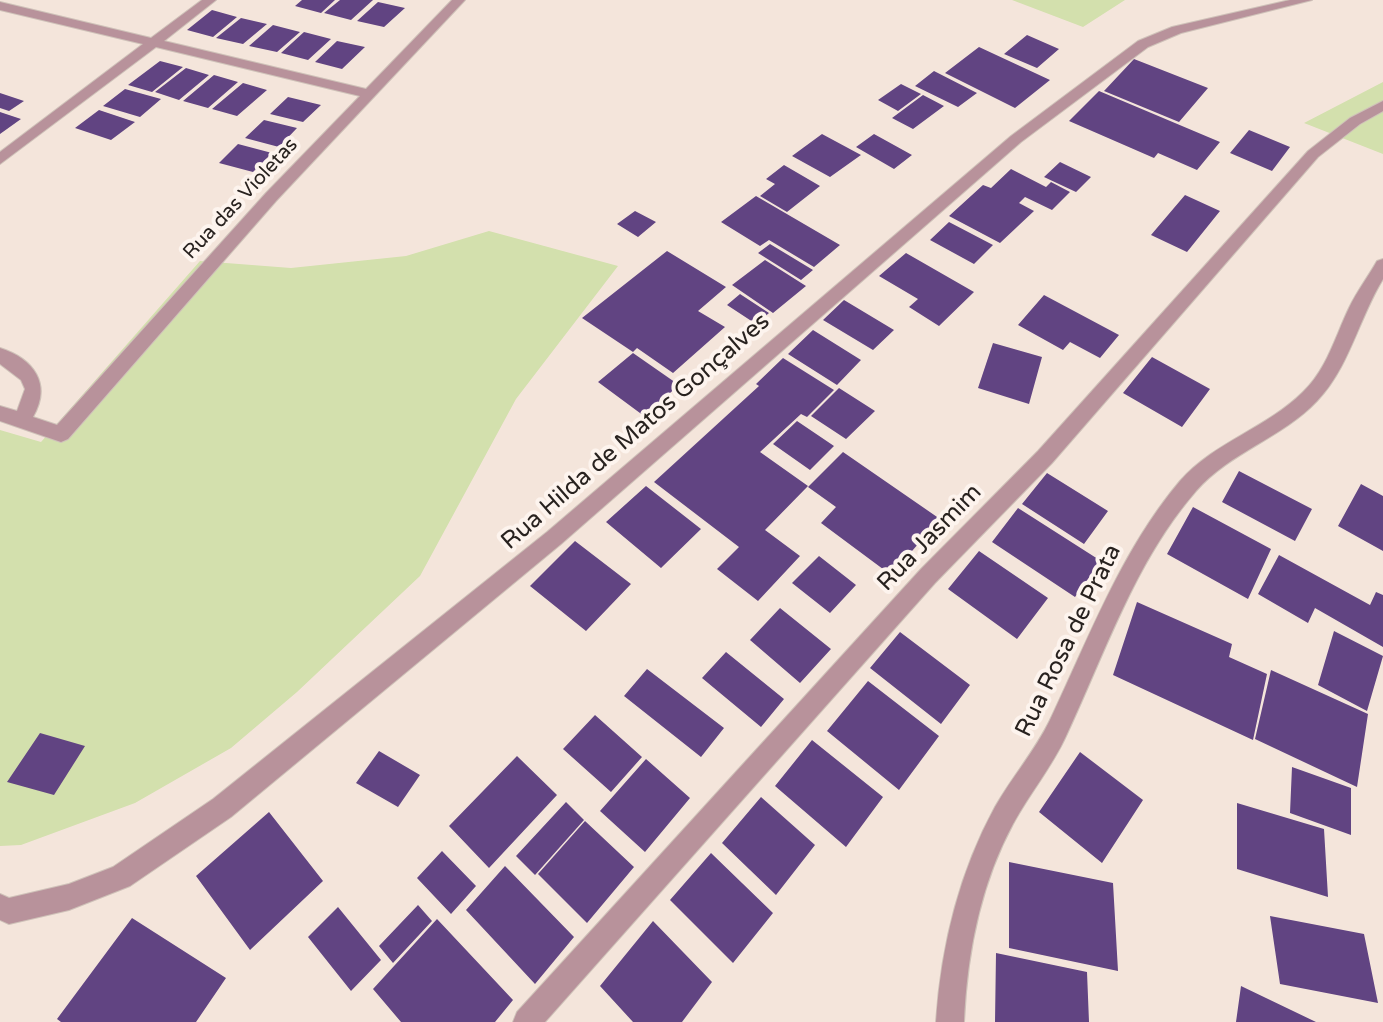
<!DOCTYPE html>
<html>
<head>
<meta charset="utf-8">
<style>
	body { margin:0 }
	canvas { display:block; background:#f4e5db }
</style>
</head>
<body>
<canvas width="1383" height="1022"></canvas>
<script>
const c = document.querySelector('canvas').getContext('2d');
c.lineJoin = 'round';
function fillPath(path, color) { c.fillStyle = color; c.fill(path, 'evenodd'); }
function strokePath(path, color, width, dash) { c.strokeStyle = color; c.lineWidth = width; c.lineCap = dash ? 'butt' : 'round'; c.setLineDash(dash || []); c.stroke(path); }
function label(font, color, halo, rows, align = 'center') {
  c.font = font + ' "Varela Round",sans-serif'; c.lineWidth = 8; c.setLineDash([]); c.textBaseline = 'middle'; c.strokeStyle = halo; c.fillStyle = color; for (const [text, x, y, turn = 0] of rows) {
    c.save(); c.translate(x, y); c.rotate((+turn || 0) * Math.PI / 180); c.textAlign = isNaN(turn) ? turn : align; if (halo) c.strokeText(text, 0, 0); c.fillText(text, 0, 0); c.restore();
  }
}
fillPath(new Path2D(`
	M1012 0H1125L1083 27Z
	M1383 82V154L1304 123Z
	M489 231 618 266 516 399 420 576 297 692 231 748 135 803 21 845 0 846V430L41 442 200 261 291 268 406 256Z`), '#d3e0ad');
fillPath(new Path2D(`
	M302 0H335L321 13 295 6Z
	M340 0H373L351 20 324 13Z
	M378 2 405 8 384 27 357 21Z
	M212 10 237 17 213 37 187 30Z
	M241 18 267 24 243 44 216 38Z
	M273 25 300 32 277 52 249 46Z
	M304 32 331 39 308 60 281 53Z
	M1027 35 1059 49 1037 68 1004 54Z
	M337 41 365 47 342 69 315 62Z
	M979 47 1050 80 1015 108 945 73Z
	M1134 59 1208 88 1179 122 1104 91Z
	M160 61 183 67 152 92 128 85Z
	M186 68 209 75 179 100 155 92Z
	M934 71 977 93 958 107 915 86Z
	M214 75 238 82 208 108 183 101Z
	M243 83 267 90 237 116 212 109Z
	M901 84 921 94 898 111 878 100Z
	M125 89 161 99 140 117 103 106Z
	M1099 91 1220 142 1197 170 1158 153 1154 158 1069 121Z
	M0 93 24 101 9 111 0 108Z
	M923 95 944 106 913 129 892 118Z
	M288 97 321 105 303 122 270 114Z
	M99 110 135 122 111 140 75 128Z
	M0 112 21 119 0 134Z
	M264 120 297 128 279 147 245 138Z
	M1249 130 1290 147 1272 171 1230 153Z
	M822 134 861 155 830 177 792 156Z
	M874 134 912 155 894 169 856 147Z
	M238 144 272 153 253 172 219 163Z
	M1060 162 1091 177 1076 192 1044 177Z
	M784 165 820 186 787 212 760 196 775 184 766 179Z
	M1011 169 1046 187 1051 182 1070 192 1052 210 1025 197 1019 203 1034 211 1000 243 949 216 983 185 991 188Z
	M1185 195 1220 211 1187 252 1151 235Z
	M756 196 840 245 814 267 769 240 760 246 721 222Z
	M635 211 656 222 638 237 617 224Z
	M949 222 993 245 974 264 930 240Z
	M770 244 813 270 801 280 758 253Z
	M667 251 726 287 698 311 725 327 673 373 637 348 633 352 582 318Z
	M906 253 974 292 939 326 909 307 918 299 879 276Z
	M765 260 806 286 773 313 732 285Z
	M740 294 769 313 756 324 727 305Z
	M1044 295 1119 335 1100 358 1070 342 1063 350 1018 325Z
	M844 300 894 330 873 350 823 320Z
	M813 330 861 360 837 385 788 354Z
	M993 343 1042 357 1029 404 978 388Z
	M633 353 679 385 644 416 598 382Z
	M1152 357 1210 389 1182 427 1123 393Z
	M783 358 834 390 807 417 801 414 760 452 808 486 765 530 800 556 758 601 717 569 739 547 654 482 759 386 756 384Z
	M839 388 875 411 846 439 811 416Z
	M797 421 834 446 810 470 773 444Z
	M843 452 940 519 891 575 821 523 836 507 808 487Z
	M1239 471 1312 509 1295 541 1222 502Z
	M1047 473 1108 511 1084 544 1022 504Z
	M1361 484 1383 496V551L1338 526Z
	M646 486 701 529 661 568 606 522Z
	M1193 507 1271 549 1248 599 1167 554Z
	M1018 508 1101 561 1075 597 992 542Z
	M575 541 631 584 586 631 530 586Z
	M979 551 1048 598 1017 639 948 589Z
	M1279 555 1370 605 1376 592 1383 595V647L1315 608 1308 623 1258 594Z
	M819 556 856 585 830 613 792 583Z
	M1137 602 1232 644 1229 657 1267 674 1253 740 1113 675Z
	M780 608 831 649 800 683 750 640Z
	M1334 631 1383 656 1367 711 1318 685Z
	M900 632 970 685 941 724 870 668Z
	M726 652 784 699 761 727 702 678Z
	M647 669 724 728 701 757 624 696Z
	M1271 670 1368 714 1357 787 1255 739Z
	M868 681 939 736 899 790 827 731Z
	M595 715 642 757 611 792 563 749Z
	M40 733 85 746 54 795 7 782Z
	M812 740 883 797 846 847 775 786Z
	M379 751 420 775 398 807 356 783Z
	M1080 752 1143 800 1102 863 1039 812Z
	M517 756 557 795 489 868 449 826Z
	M646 759 690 798 645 852 600 811Z
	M1292 767 1351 788V835L1290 813Z
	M761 797 815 845 776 895 722 843Z
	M566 802 584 820 535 875 516 856Z
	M1237 803 1324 829 1328 897 1237 869Z
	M269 812 323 881 250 950 196 876Z
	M585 821 634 867 587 923 538 874Z
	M442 851 476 886 451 914 417 878Z
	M711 853 773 913 733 963 670 900Z
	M1009 862 1113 883 1118 971 1009 948Z
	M505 866 574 937 535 984 466 910Z
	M418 905 432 921 393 963 379 946Z
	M338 907 381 960 351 991 308 937Z
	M1270 916 1364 934 1378 1003 1280 984Z
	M132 918 226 978 196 1022H61L57 1019Z
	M437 919 513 1000 495 1022H401L373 989Z
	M653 921 712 982 682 1022H633L600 986Z
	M996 953 1087 972 1089 1022H995Z
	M1241 986 1316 1022H1236Z`), '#614482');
const minor = new Path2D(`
	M202 0H216L164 41 366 89 452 0H465L276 201 68 439 61 442 0 421V406L17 411 25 389 21 380 0 364V348C34 359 52 384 33 417L57 425 266 193 360 96 156 47 0 164V152L143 44 0 10V2L151 38Z
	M1290 0H1312L1181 33 1148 47 1021 142 561 544 231 817 130 886 69 910 9 924 0 920V894L9 898 69 884 113 867 213 799 547 532 1011 136 1138 41 1172 27Z
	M1383 101V111L1360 124 1318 157 1052 463 935 583 545 1022H513L517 1012 921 569 1038 451 1308 151 1350 118Z
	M1383 259V279C1359 318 1349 368 1317 401 1282 438 1230 452 1196 491 1135 561 1105 653 1066 736 1052 767 1029 794 1013 824 980 885 967 954 964 1022H936C941 947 959 873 995 807 1012 777 1035 751 1050 720 1089 638 1121 551 1180 481 1214 442 1267 428 1303 392 1327 369 1335 337 1349 308 1357 291 1368 277 1377 261Z`);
strokePath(minor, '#cfc2b9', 2);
fillPath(minor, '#b8929b');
label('20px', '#28221f', '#fdf4ee', [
	["Rua das Violetas",241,199,-47]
]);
label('24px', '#28221f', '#fdf4ee', [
	["Rua Hilda de Matos Gonçalves",636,432,-41],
	["Rua Jasmim",930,538,-46],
	["Rua Rosa de Prata",1069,641,-64]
]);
</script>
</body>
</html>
